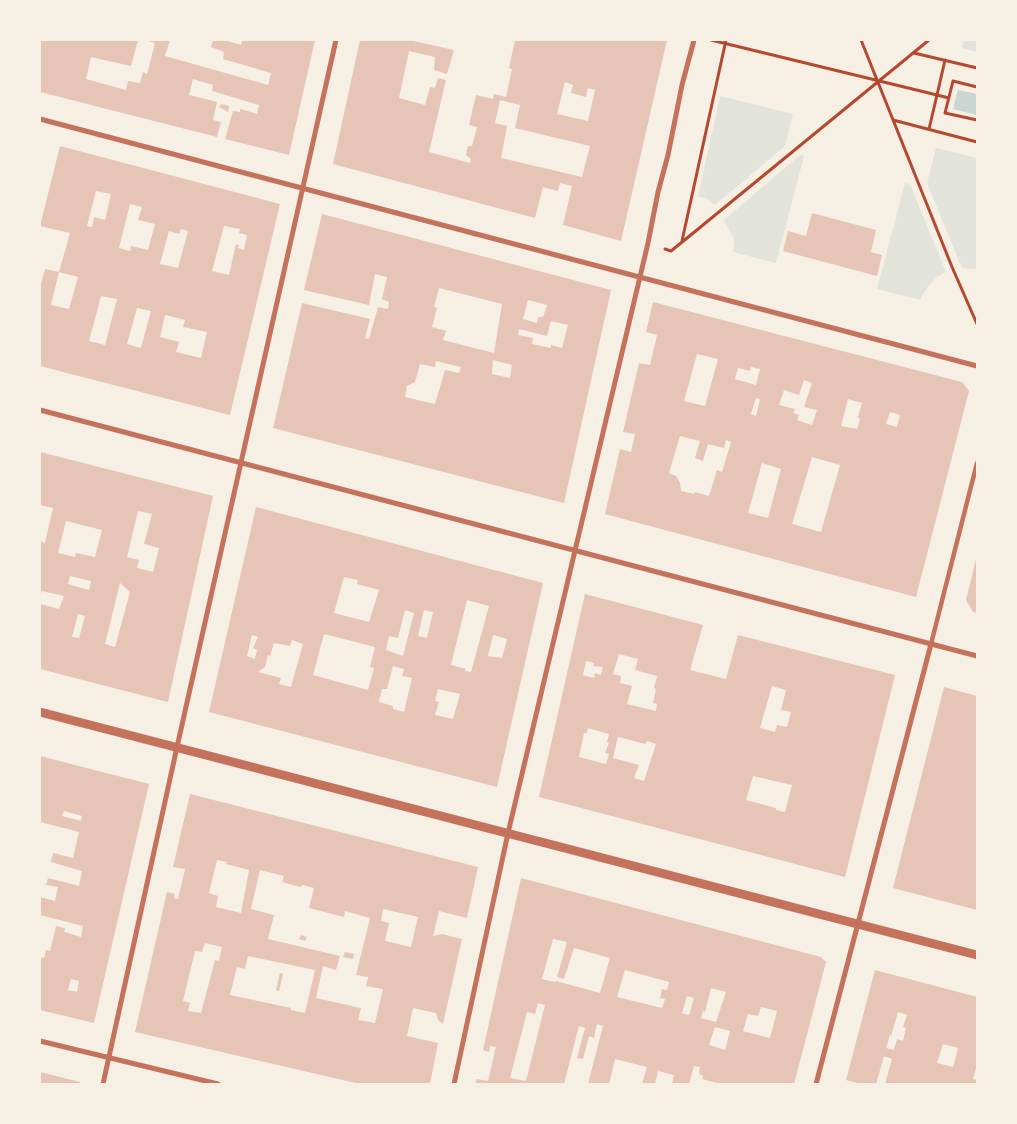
<!DOCTYPE html>
<html>
<head>
<meta charset="utf-8">
<style>
	body { margin:0 }
	#map { position:relative; width:1017px; height:1124px; overflow:hidden; background:#f6efe4; font-family:Cabin,sans-serif }
	canvas { display:block }
	.frame { position:absolute; inset:0; border:41px solid #f6efe4; pointer-events:none }
</style>
</head>
<body>
<div id="map">
<canvas width="1017" height="1124"></canvas>
<div class="frame"></div>
</div>
<script>
const c = document.querySelector('canvas').getContext('2d');
c.lineJoin = 'round';
function fillPath(path, color) { c.fillStyle = color; c.fill(path, 'evenodd'); }
function strokePath(path, color, width, dash) { c.strokeStyle = color; c.lineWidth = width; c.lineCap = dash ? 'butt' : 'round'; c.setLineDash(dash || []); c.stroke(path); }
fillPath(new Path2D(`
	M964 40H977V52L962 48Z
	M720 96 793 114 785 146 715 205 706 198 698 197Z
	M936 148 977 158V269L962 268 927 183Z
	M800 155 804 156 776 263 733 252 734 239 724 220Z
	M905 183 910 184 946 272C933 278 926 288 920 300L877 289Z`), '#e2e4dc');
fillPath(new Path2D(`
	M958 90 977 94V115L953 109Z`), '#c9d6d2');
fillPath(new Path2D(`
	M40 40H138L131 66 91 57 86 79 126 90 128 81 140 83 143 72 147 74 155 43 145 40H170L165 56 268 85 271 73 223 59 224 52 211 47 213 40H224L241 45 242 40H315L289 155 225 139 233 111 240 112V109H241L257 114 259 105 212 91 213 85 193 79 189 95 217 102 213 120 221 122 217 137 40 92Z
	M360 40H409L454 50 447 74 434 70 435 57 409 51 399 98 425 105 430 87 435 88 438 78 446 80 429 152 470 163 471 159 466 155 468 146H472L477 127 469 125 476 95 493 99 494 94 506 97 512 69 509 68 515 40H667L621 241 563 225 572 186 560 183 558 191 543 187 535 218 333 164ZM565 82 573 85 571 93 586 97 588 88 595 90 588 121 557 114ZM500 100 520 105 515 128 590 146 582 177 501 158 507 126 495 123Z
	M221 104 229 106 228 112 219 107Z
	M60 146 280 204 230 415 40 366V303L41 300 40 299V288L45 269 59 272 70 233 40 226ZM96 191 111 194 105 220 94 217 92 227 87 226ZM130 204 142 207 138 220 155 224 148 250 131 246 130 251 119 248ZM224 226 240 229 239 233 247 235 244 250 238 248 239 245 236 244 229 275 212 271ZM181 229 188 231 178 268 160 264 169 231 179 234ZM59 272 78 277 69 309 51 305ZM101 296 117 299 105 345 89 341ZM137 308 151 311 141 348 127 344ZM165 315 185 320 183 327 207 332 201 358 176 352 179 342 160 337Z
	M812 213 876 230 871 252 882 255 877 276 783 251 788 231 806 236Z
	M322 214 611 290 564 503 273 428 302 303 370 319 365 338 369 339 378 307 388 309 389 302 382 299 387 277 375 274 369 305 304 290ZM439 288 502 304 494 353 443 340 446 331 432 327 437 308 434 307ZM528 300 547 305 543 317H538L537 323 523 319ZM551 321 568 325 562 348 551 345V348L532 344 533 338 518 335 519 329 547 336ZM493 360 512 365 510 378 492 374ZM436 361 461 367 459 373 445 370 435 404 405 397 407 386 415 382 420 364 435 367Z
	M653 302 962 382 969 391 916 597 605 514 620 449 631 452 635 434 623 432 639 363 650 365 657 335 646 332ZM697 354 718 359 705 406 684 401ZM751 367 760 369 756 385 735 379 738 368 750 371ZM804 380 812 383 804 407 817 410 812 425 797 420 799 415 793 413 795 409 779 405 784 390 799 395ZM756 398 760 399 756 416 751 414ZM848 399 862 403 858 417 860 419 857 429 841 426ZM890 412 900 415 897 427 886 424ZM680 436 700 441 695 458 703 461 708 444 724 448 726 440 731 442 722 472 717 470 709 496 695 492 694 494 681 491 680 483 676 476 669 473ZM812 457 840 465 821 532 792 524ZM762 463 781 469 768 518 748 513Z
	M40 452 213 496 168 702 40 669V604L59 609 64 596 42 591 40 597V541L45 543 53 508 40 505ZM138 511 152 514 144 544 159 548 153 572 137 568 139 560 127 557ZM66 521 102 530 95 557 76 553 75 557 58 553ZM70 576 91 581 89 590 68 584ZM120 583 130 592 115 647 105 644ZM78 614 85 616 79 638 72 637Z
	M256 507 543 583 497 787 209 712ZM344 577 358 580 357 584 379 590 369 622 334 613ZM467 600 489 606 471 672 465 671 466 669 451 665ZM405 610 414 613 403 656 386 650 389 636 398 638ZM424 610 433 612 427 638 418 636ZM324 634 375 647 370 667 374 668 368 690 313 675ZM252 635 258 637 253 648 257 650 255 659 247 656ZM493 635 507 639 502 658 488 656ZM292 640 303 644 291 687 279 684 281 678 258 672 265 667 268 655 270 656 274 643 290 646ZM393 666 404 669 402 676 412 678 404 712 393 709V706L379 702 382 689H387ZM438 689 460 694 453 719 435 715 439 702 435 701Z
	M976 559H977V613L973 612 966 600Z
	M585 594 703 625 690 670 726 679 738 635 895 675 845 877 539 797ZM619 654 638 659 635 670 657 676 654 688 656 689 653 703 657 704 656 711 627 704 632 686 620 683 621 676 613 674ZM586 661 594 663 593 666 603 667 601 675 595 673 594 678 583 675ZM772 686 786 690 781 710 791 712 787 727 777 725 775 732 760 728ZM588 728 609 734 607 742 609 743 605 753 609 754 606 764 579 757 584 733H587ZM618 737 645 744 647 741 656 744 644 781 634 778 639 765 613 758ZM753 776 792 785 785 812 776 810V808L746 800Z
	M944 687 977 696V910L893 888Z
	M40 756 149 784 94 1023 40 1010V957L44 958 46 950 50 951 56 926 65 928 64 932 81 937 83 926 40 915V897L55 901 58 887 46 885 48 878 79 886 82 871 51 862 53 853 73 858 79 832 40 822ZM64 811 82 816 81 821 62 816ZM71 979 79 981 77 992 68 990Z
	M190 794 478 867 467 918 439 911 433 936 442 934 462 939 443 1024 438 1020 436 1013 413 1008 407 1036 438 1043 430 1084H360L135 1032 167 892 175 894 174 898 178 899 185 869 173 867ZM217 860 227 862 226 864 249 870 241 913 216 907 218 896 209 893ZM260 870 284 876 282 882 300 887 303 885 314 888 309 908 344 917 345 911 370 918 356 975 368 977 366 986 383 989 375 1023 358 1020 361 1008 316 998 323 966 336 970 340 956 268 939 274 915 251 909ZM383 909 418 917 411 947 385 941 389 923 381 921ZM205 943 222 947 219 961 215 960 201 1013 188 1011 190 1003 183 1001 195 951 202 952ZM248 956 315 970 305 1013 291 1010V1008L230 995 237 967 245 969Z
	M521 878 821 957 826 962 794 1084 760 1083V1084H721L702 1079 703 1076 699 1074 700 1067 694 1066 689 1084H672L674 1075 658 1071 655 1084H642L647 1067 615 1059 609 1084H588L603 1026 597 1024 594 1038 589 1036 583 1059 577 1058 585 1028 579 1026 564 1084H475L477 1079 488 1081 496 1047 490 1046 489 1052 483 1050ZM553 939 567 942 557 977 564 979 574 948 610 958 600 993 556 981 555 982 542 979ZM625 970 669 982 667 990 662 989 660 998 665 999 662 1008 617 997ZM711 988 726 992 716 1022 701 1018 703 1011 705 1012ZM687 996 694 998 689 1015 682 1013ZM538 1003 545 1005 526 1081 510 1078 527 1012 535 1014ZM761 1007 777 1011 770 1038 743 1031 748 1014 758 1016ZM715 1027 730 1031 725 1050 709 1045Z
	M301 935 307 937 305 941 299 939Z
	M345 952 354 954 353 959 343 957Z
	M875 970 977 997V1065L973 1079 977 1080V1084H885L892 1059 884 1056 876 1084H862L846 1080ZM898 1012 907 1015 903 1027 906 1028 903 1041 897 1039 894 1050 886 1048 890 1035 891 1036ZM943 1044 958 1048 953 1067 937 1063Z
	M280 973 283 974 279 991 276 990Z
	M40 1072 80 1082V1084H40Z`), '#e6c5b7');
strokePath(new Path2D(`
	M711 40 937 95 945 60
	M861 40 952 267 977 324
	M914 53 977 68
	M977 87 953 81 945 113 977 120
	M893 120 977 142
	M929 129 937 95 949 98
	M682 241 726 40
	M665 249 671 251 692 234 929 40`), '#b5482f', 3);
strokePath(new Path2D(`
	M931 644 977 463`), '#c5725c', 4.5);
strokePath(new Path2D(`
	M40 119 977 366
	M40 410 977 656
	M40 1041 218 1084
	M103 1084 177 747 336 40
	M454 1084 508 833 648 243 658 192 668 155 682 85 694 40
	M816 1084 931 644`), '#c5725c', 5);
strokePath(new Path2D(`
	M40 712 977 955`), '#c5725c', 9);
</script>
</body>
</html>
